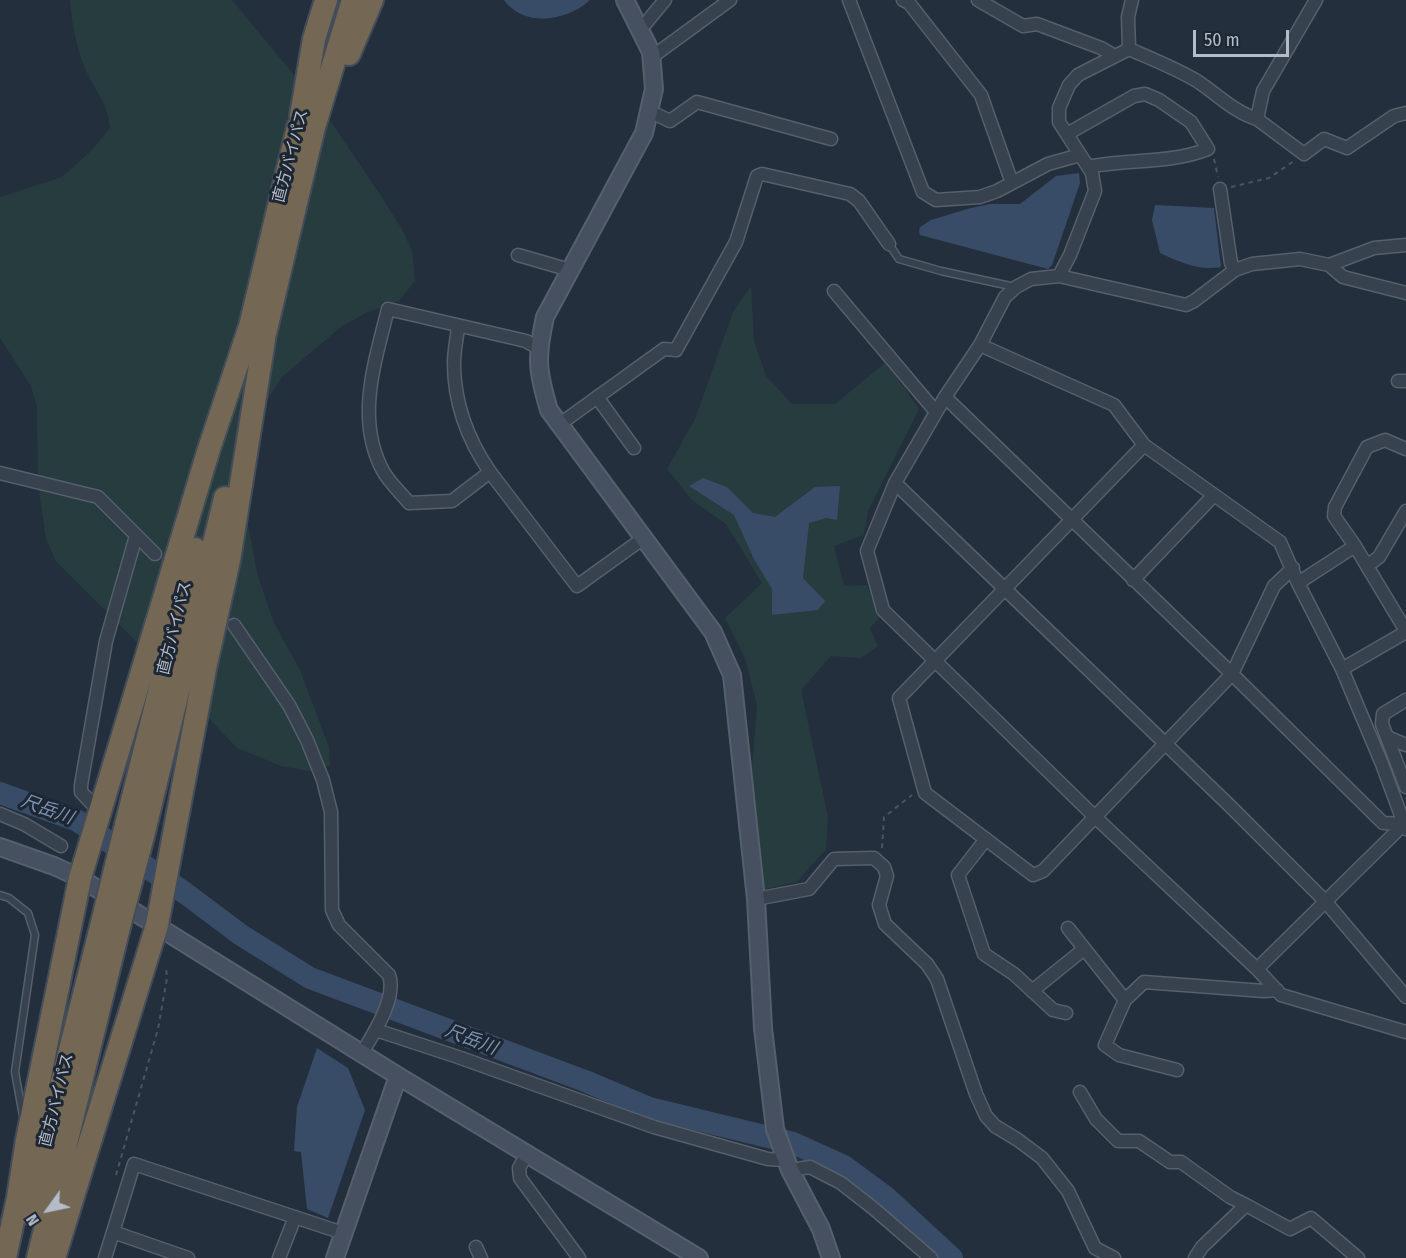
<!DOCTYPE html>
<html>
<head>
<meta charset="utf-8">
<style>
	body { margin:0 }
	#map { position:relative; width:1406px; height:1258px; overflow:hidden; background:#242f3e; font-family:"Fira Sans Condensed",sans-serif }
	canvas { display:block }
	.north { position:absolute; left:18px; top:1180px; width:60px; height:60px; -webkit-text-stroke:4px #1d2633; paint-order:stroke; rotate:237deg; font-size:16px; font-weight:700; line-height:24px; text-align:center; color:#b4bcc9 }
	.north::after { content:''; display:block; margin:auto; width:21px; height:27px; background:#b4bcc9; clip-path:polygon(50% 0,100% 100%,50% 72%,0 100%) }
	.scale { position:absolute; left:1193px; top:30px; width:96px; height:27px; box-sizing:border-box; border:3px solid #b4bcc9; border-top:0; padding-left:8px; font-size:18px; line-height:21px; white-space:nowrap; color:#b4bcc9; -webkit-text-stroke:4px #1d2633; paint-order:stroke }
</style>
</head>
<body>
<div id="map">
<canvas width="1406" height="1258"></canvas>
<div class="north">N</div>
<div class="scale">50 m</div>
</div>
<script>
const c = document.querySelector('canvas').getContext('2d');
c.lineJoin = 'round';
function fillPath(path, color) { c.fillStyle = color; c.fill(path, 'evenodd'); }
function strokePath(path, color, width, dash) { c.strokeStyle = color; c.lineWidth = width; c.lineCap = dash ? 'butt' : 'round'; c.setLineDash(dash || []); c.stroke(path); }
function label(font, color, halo, rows, align = 'center') {
  c.font = font + ' "Fira Sans Condensed","Noto Sans JP",sans-serif'; c.lineWidth = 6; c.setLineDash([]); c.textBaseline = 'middle'; c.strokeStyle = halo; c.fillStyle = color; for (const [text, x, y, turn = 0] of rows) {
    c.save(); c.translate(x, y); c.rotate((+turn || 0) * Math.PI / 180); c.textAlign = isNaN(turn) ? turn : align; if (halo) c.strokeText(text, 0, 0); c.fillText(text, 0, 0); c.restore();
  }
}
fillPath(new Path2D(`
	M70 0H232L323 110 379 193 402 229 412 251 415 281 399 301 368 312 342 326 282 377 259 413 243 497 257 573 274 623 300 670 329 747 330 765 315 772 281 766 237 748 122 627 56 561 46 539 38 484 37 407 31 386 0 338V197L62 177 92 150 110 128C108 104 99 97 89 77 77 52 72 27 70 0Z
	M751 286 754 341 766 376 792 404H835L886 362 919 409 868 511 864 535 834 546 844 586 867 585 880 617 870 628 878 646 861 658 831 656 801 690 828 817 826 849 797 882 765 889 752 769 757 705 745 658 725 618 762 583 726 524 692 500 667 469 695 419 733 312Z`), '#263c3f');
fillPath(new Path2D(`
	M504 0H590C568 21 523 28 504 0Z
	M1079 173 1080 183 1052 265 1048 269 920 235 919 231 920 227 931 220 971 208 990 204H1020L1056 176Z
	M1155 205 1214 208 1221 267C1199 271 1179 262 1160 253L1152 220Z
	M703 478 727 487 753 513 775 517 815 487 840 486 837 520 826 518 809 523 803 578 825 601 818 610 772 615V589L754 559 734 515 689 486Z
	M317 1048 348 1068 365 1110 328 1218 307 1209 301 1152 294 1151 297 1107Z`), '#394c67');
strokePath(new Path2D(`
	M0 793 78 821 185 893 241 935 310 978 585 1081 649 1108 793 1143 844 1166 886 1197 952 1258`), '#394c67', 22);
const lane = new Path2D(`
	M889 244 899 259 941 271 1015 287
	M0 895 9 898 28 913 35 935 15 1072 23 1116`);
const street = new Path2D(`
	M849 0 923 192 936 200 980 197 997 191 1048 164 1080 155
	M903 0 909 3 981 95 1012 183
	M978 0 1023 26 1037 24 1101 48 1113 55
	M1316 0 1263 91 1257 119 1304 154 1324 139 1347 148 1394 116 1406 113
	M639 27 646 23 665 0
	M1129 49C1152 59 1175 68 1197 81 1217 94 1234 112 1257 119
	M652 57 730 0
	M649 111 670 121 697 102 831 139
	M1067 134 1134 96 1145 94 1159 100 1191 122 1208 149C1170 164 1127 159 1088 167
	M1220 189 1231 263 1235 270
	M1406 245 1374 248 1329 265 1300 259 1252 264 1235 270 1194 301 1186 305 1059 276 1031 279 1016 287 1005 297 980 345 945 397 895 483 867 551 883 610 1094 816 1257 969 1281 995 1406 1032
	M518 255 570 270
	M1329 265 1343 277 1406 293
	M1059 276 1070 255 1095 191 1092 173 1059 122V108L1069 85 1078 75 1129 49 1128 17 1132 0
	M834 291 936 412
	M458 326C457 338 454 351 454 363 454 403 468 440 490 472
	M980 345 1114 405 1144 445 1280 542 1298 583 1342 669 1382 764 1406 829
	M538 348 526 341 388 309C375 362 355 419 383 471 389 482 401 493 409 503L452 501 490 472 577 586 645 537
	M1398 381H1406
	M597 397 634 448
	M945 397 1232 674 1383 823 1404 824
	M560 424 664 349 676 350 736 242 757 176 762 174 850 194 859 201 889 244
	M1144 445 899 698 925 793 1033 875 1043 871 1232 674 1274 586 1293 568
	M1406 449 1385 440 1367 447 1335 507 1334 516 1355 546 1406 631
	M0 473 98 497 155 554
	M895 483 1230 806 1325 901 1406 997
	M1367 566 1379 557 1406 511
	M1133 580 1214 495
	M1298 583 1355 546
	M234 625 289 705 307 740 323 780 331 812 332 910 339 925 389 975C397 998 374 1033 362 1053
	M1342 669 1406 632
	M1406 700 1383 714 1382 724 1406 787
	M1387 737 1406 745
	M100 812 81 792V785L106 641 136 536
	M0 814 24 824 61 846
	M986 839 958 875 984 954 1014 974 1053 1010 1066 1013
	M756 899 809 889 834 859 874 858 884 867 887 876 879 905 885 924 927 964 937 979 976 1094 986 1116 995 1126 1018 1140 1042 1158 1068 1191 1095 1248 1114 1258
	M1068 928 1125 1000
	M1257 969 1404 824
	M1032 991 1084 949
	M376 1030 458 1057 654 1127 768 1159 786 1160
	M1177 1070 1119 1055 1105 1045 1125 1000 1144 982 1264 991 1277 990
	M1080 1092 1096 1119 1118 1141H1139L1170 1162H1181L1230 1197 1246 1205
	M527 1154 519 1168 520 1178 579 1258
	M790 1170 810 1167 841 1183 873 1208 931 1258
	M113 1232 188 1258
	M476 1247 481 1258
	M105 1258 134 1164 343 1233
	M279 1258 295 1217
	M1195 1258 1202 1247 1246 1205 1290 1229 1311 1218 1358 1258`);
const secondary = new Path2D(`
	M625 0 651 52 654 89 644 133 545 317C536 358 537 370 549 410L713 632 732 675 756 899 763 1028 775 1129 790 1170 821 1229 831 1258
	M0 847 54 866 80 878 398 1076 699 1258
	M335 1258 398 1076`);
const highway = new Path2D(`
	M349 54 372 0
	M301 116 314 39 326 0
	M246 343 298 127
	M260 355 314 127 353 0
	M126 825 195 549
	M143 836 225 498
	M29 1213 102 923
	M5 1258 18 1198 27 1140 80 878 208 452 249 329
	M38 1258 118 931
	M54 1258 157 925 205 669 229 560 264 340`);
strokePath(lane, '#565f6c', 9);
strokePath(street, '#565f6c', 15);
strokePath(secondary, '#565f6c', 20);
strokePath(highway, '#434c59', 26);
strokePath(new Path2D(`
	M1214 159 1218 177
	M1231 187 1269 178 1294 161
	M882 848 884 817 912 795
	M116 1175 158 1029 167 978 166 967`), '#44595c', 2, [4.5, 4.5]);
strokePath(lane, '#38414e', 6);
strokePath(street, '#38414e', 12);
strokePath(secondary, '#465061', 16);
strokePath(highway, '#746855', 22);
const highwayBridge = new Path2D(`
	M102 923 126 825
	M118 931 143 836`);
strokePath(highwayBridge, '#434c59', 26, []);
strokePath(highwayBridge, '#746855', 22);
label('16px', '#b4bcc9', '#1d2633', [
	["直方バイパス",291,156,-75],
	["直方バイパス",175,628,-76],
	["直方バイパス",57,1100,-76]
]);
label('italic 18px', '#7c92b1', '#1d2633', [
	["尺岳川",47,810,20],
	["尺岳川",471,1040,21]
]);
</script>
</body>
</html>
